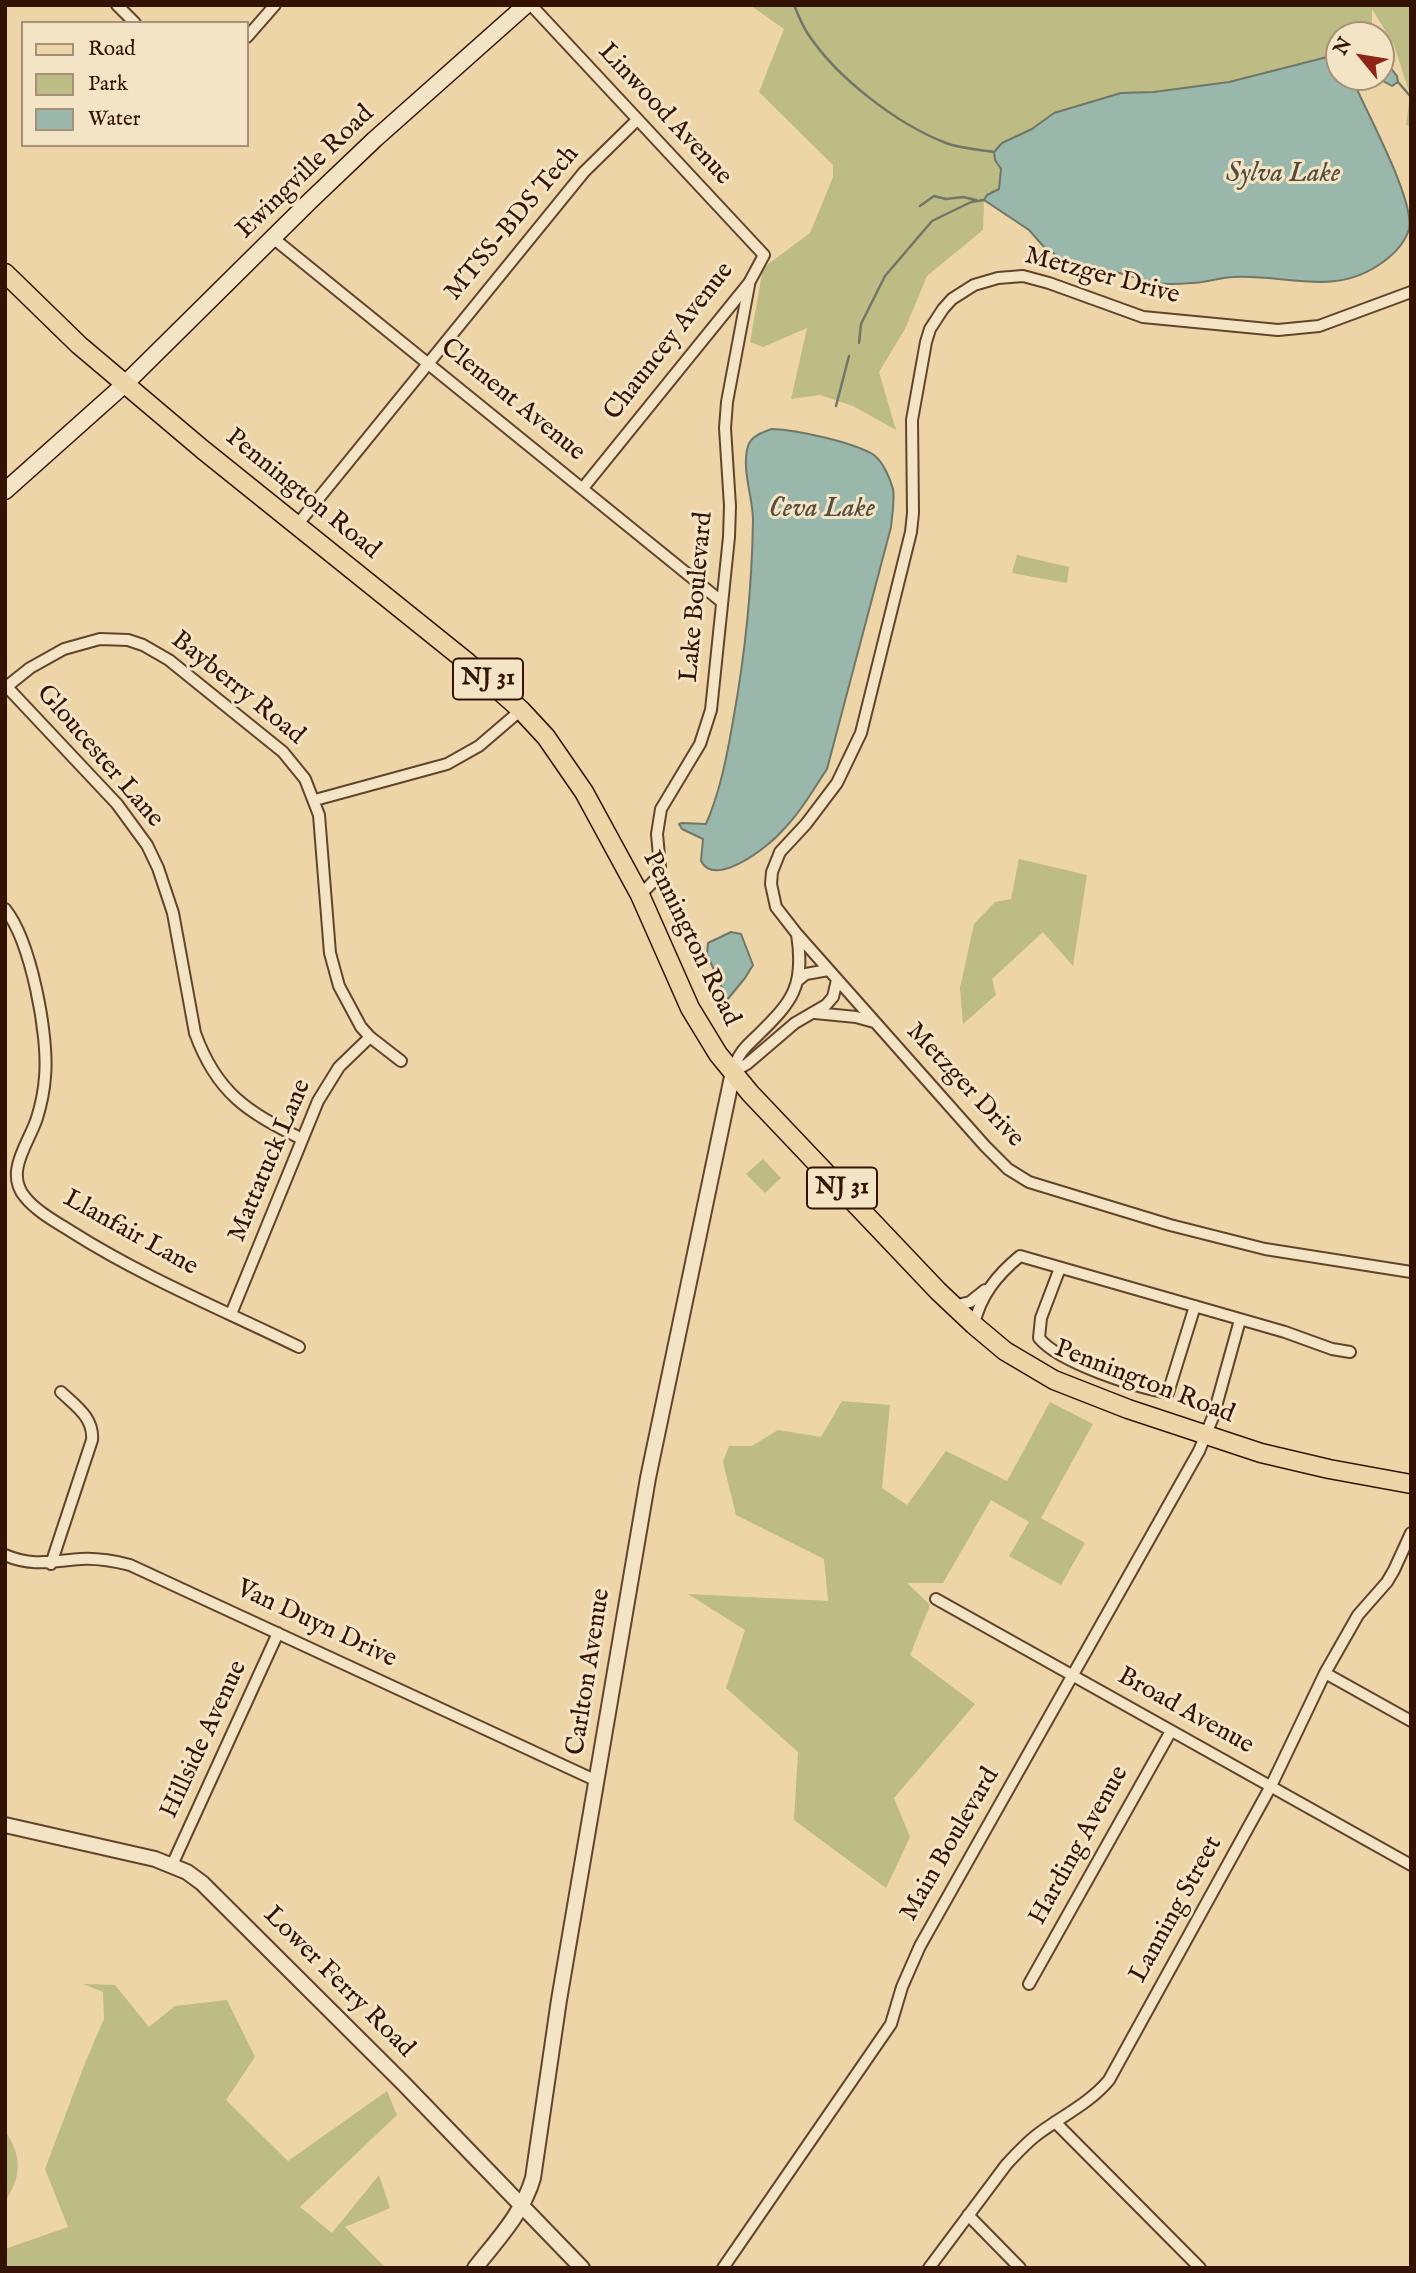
<!DOCTYPE html>
<html>
<head>
<meta charset="utf-8">
<style>
	body { margin:0 }
	#map { position:relative; width:1416px; height:2273px; overflow:hidden; background:#edd5a7; font-family:"IM FELL English",serif }
	canvas { display:block }
	.frame { position:absolute; inset:0; border:7px solid #341304; pointer-events:none }
	.legend { position:absolute; left:21px; top:21px; width:228px; height:126px; box-sizing:border-box; background:#f3e4c6; border:2px solid #a79078; margin:0; padding:9px 12px; list-style:none; font-size:21px; color:#341304 }
	.legend li { display:flex; align-items:center; gap:14px; height:35px }
	.legend b { width:35px; border:2px solid #a79078 }
	.north { position:absolute; left:1325px; top:21px; width:70px; height:70px; box-sizing:border-box; background:#f3e4c6; border:2px solid #a79078; border-radius:50%; rotate:300deg; font-size:19px; font-weight:700; line-height:28px; text-align:center; color:#341304 }
	.north::after { content:''; display:block; margin:auto; width:24px; height:32px; background:#8f2418; clip-path:polygon(50% 0,100% 100%,50% 72%,0 100%) }
</style>
</head>
<body>
<div id="map">
<canvas width="1416" height="2273"></canvas>
<div class="frame"></div>
<ul class="legend">
<li><b style="height:9px;background:#edd5a7"></b>Road</li>
<li><b style="height:19px;background:#bdbc84"></b>Park</li>
<li><b style="height:19px;background:#99b8ab"></b>Water</li>
</ul>
<div class="north">N</div>
</div>
<script>
const c = document.querySelector('canvas').getContext('2d');
c.lineJoin = 'round';
function fillPath(path, color) { c.fillStyle = color; c.fill(path, 'evenodd'); }
function strokePath(path, color, width, dash) { c.strokeStyle = color; c.lineWidth = width; c.lineCap = dash ? 'butt' : 'round'; c.setLineDash(dash || []); c.stroke(path); }
function label(font, color, halo, rows, align = 'center') {
  c.font = font + ' "IM FELL English",serif'; c.lineWidth = 6; c.setLineDash([]); c.textBaseline = 'middle'; c.strokeStyle = halo; c.fillStyle = color; for (const [text, x, y, turn = 0] of rows) {
    c.save(); c.translate(x, y); c.rotate((+turn || 0) * Math.PI / 180); c.textAlign = isNaN(turn) ? turn : align; if (halo) c.strokeText(text, 0, 0); c.fillText(text, 0, 0); c.restore();
  }
}
fillPath(new Path2D(`
	M750 5H1411V127L1406 125 1410 95 1394 45 1372 9V35H1339V54L1229 82 1154 92 1121 93 1054 113 1032 129 1002 143 995 160 1001 168 999 189 984 200 983 230 927 276 905 329 879 372 896 430 853 406 820 395 791 399 807 328 763 347 750 342 763 268 810 233 833 177V165L759 92 784 29Z
	M1017 555 1069 567 1067 583 1012 573Z
	M1019 859 1087 875 1073 966 1043 932 992 979 996 995 963 1024 960 988 974 924 995 902 1011 899Z
	M763 1159 781 1178 765 1193 746 1174Z
	M842 1401 890 1405 882 1488 907 1505 946 1451 1007 1481 1050 1402 1093 1424 1041 1518 1085 1543 1061 1585 1009 1556 1029 1522 991 1500 943 1583H907L930 1605 910 1655 975 1704 894 1798 910 1837 886 1888 794 1820 798 1752 726 1688 745 1630 688 1594 828 1601 824 1559 736 1515 723 1462 729 1446H752L778 1430 821 1437Z
	M83 1984 115 1985 149 2027 175 2006 227 2000 255 2057 226 2100 288 2161 387 2091 397 2115 300 2207 332 2233 379 2175 390 2208 345 2227 386 2268H5V2249L68 2227 45 2169 85 2063 104 2019 103 1992Z
	M5 2131C22 2155 22 2177 5 2201Z`), '#bdbc84');
const water = new Path2D(`
	M1339 54V77H1381V56L1397 76 1398 82 1392 86 1383 81 1359 80 1355 85C1368 115 1415 201 1409 229 1405 243 1394 254 1383 262 1334 298 1288 274 1234 277 1220 277 1206 283 1192 283 1179 284 1162 285 1150 282 1139 279 1129 275 1119 273 1107 270 1099 276 1088 276L1044 247 1029 230 984 200 987 195 999 189 1001 169 995 160 994 152 1002 143 1032 129 1054 113 1121 93 1154 92 1229 82Z
	M772 429C797 430 853 442 874 455 883 462 890 478 893 489 895 500 892 515 891 527L827 769C813 790 800 813 782 831 769 846 715 889 701 861L703 839 682 829 679 824 682 823 706 824C720 792 727 756 733 721 745 655 752 588 753 520 753 497 741 469 748 446 751 436 763 432 772 429Z
	M731 932 741 934 753 965 745 978 727 1000 707 954 708 943Z`);
fillPath(water, '#99b8ab');
strokePath(water, '#717668', 2);
strokePath(new Path2D(`
	M794 5C798 15 802 25 808 34 837 78 897 124 946 143 962 149 978 149 994 152
	M1398 82 1411 97
	M920 206 934 196 946 199 963 197 976 200
	M859 343 861 324 885 276 932 221 971 202 984 200
	M836 406 849 356`), '#717668', 2.5);
const minor = new Path2D(`
	M117 5 135 23
	M531 5 764 255 749 283 583 488
	M247 37 275 5
	M273 238 722 602
	M1411 292 1319 326 1278 330 1143 317 1049 283 1023 276 998 278 974 285 952 299 943 309 930 329 926 342 912 420 913 513 911 532 861 733 837 783 806 824 780 852 772 872 771 884 776 907 797 934 985 1146 1008 1169 1029 1182 1170 1225 1265 1249 1411 1272
	M297 525 584 172 637 120
	M7 687 117 804 147 845 158 868 173 913 195 1033C217 1094 248 1112 302 1139
	M5 688 30 668 64 649 100 639 128 640 143 645 169 660 283 752 305 779 319 815 330 953 339 986 361 1027 370 1037 401 1061
	M315 800 447 764 479 746 521 710
	M640 895 657 878 660 867 657 834 661 809 700 744 711 710 729 537 730 506 725 428 727 402 749 285
	M5 909C31 941 49 1036 45 1077 44 1091 41 1105 37 1118 29 1143 4 1172 25 1197 36 1211 56 1222 72 1232 143 1277 223 1310 299 1347
	M797 981 806 974 828 970
	M815 1013 856 1017 874 1022
	M733 1072C737 1055 744 1048 757 1036 793 1001 805 986 797 934
	M733 1072 747 1064 795 1023 826 1005 833 997 837 980
	M1060 1268 1041 1318 1039 1338C1059 1363 1136 1387 1168 1393L1195 1306
	M953 1306 970 1302 985 1290
	M231 1314 318 1101 339 1067 370 1037
	M974 1325C980 1296 997 1275 1020 1256L1285 1332 1332 1349 1350 1352
	M5 1555C32 1567 53 1561 81 1559 98 1558 114 1561 130 1565L597 1781
	M51 1564 92 1440C94 1418 76 1406 61 1392
	M936 1599 1411 1865
	M1325 1673 1411 1721
	M172 1865 278 1633
	M1029 1984 1171 1731
	M1055 2122 1200 2268
	M968 2215 1020 2268
	M723 2268 891 2024 902 1987 920 1946 1199 1451 1213 1417 1240 1320
	M929 2268 1006 2165C1016 2154 1026 2143 1038 2134 1062 2116 1090 2103 1109 2080L1271 1786 1325 1673 1358 1615 1387 1582 1394 1570 1411 1533`);
const tertiary = new Path2D(`
	M5 1825 155 1859 187 1872 202 1883 403 2083 582 2268
	M475 2268C497 2240 523 2213 533 2178L559 2000 648 1478 733 1072`);
const secondary = new Path2D(`
	M5 491 126 383 310 201 374 140 526 5`);
const primary = new Path2D(`
	M5 273 79 345 202 449 467 662 521 710 546 737 584 792 640 895 690 1008 718 1054 750 1093 938 1291 974 1325 1005 1351 1054 1380 1128 1409 1261 1453 1329 1469 1411 1484`);
strokePath(minor, '#62442d', 14);
strokePath(tertiary, '#62442d', 18);
strokePath(secondary, '#341304', 19);
strokePath(primary, '#341304', 21);
strokePath(minor, '#f3e4c6', 10);
strokePath(tertiary, '#f3e4c6', 14);
strokePath(secondary, '#f3e4c6', 16);
strokePath(primary, '#edd5a7', 18);
for (const [x, y, w] of [
	[488,679,70],
	[842,1188,70]
]) { const box = new Path2D(); box.roundRect(x - w / 2, y - 20.5, w, 41, 5); c.fillStyle = '#f3e4c6'; c.fill(box); strokePath(box, '#341304', 2); }
label('bold 24px', '#341304', null, [
	["NJ 31",488,679],
	["NJ 31",842,1188]
]);
label('26px', '#341304', '#f3e4c6', [
	["Linwood Avenue",664,115,47],
	["Ewingville Road",306,173,-44],
	["MTSS-BDS Tech",513,224,-50],
	["Metzger Drive",1102,277,15],
	["Chauncey Avenue",670,342,-52],
	["Clement Avenue",512,401,39],
	["Pennington Road",302,495,39],
	["Lake Boulevard",698,597,-85],
	["Bayberry Road",237,689,39],
	["Gloucester Lane",99,757,49],
	["Pennington Road",690,939,64],
	["Metzger Drive",964,1086,47],
	["Mattatuck Lane",271,1161,-67],
	["Llanfair Lane",130,1234,29],
	["Pennington Road",1144,1383,21],
	["Van Duyn Drive",316,1625,25],
	["Carlton Avenue",590,1672,-81],
	["Broad Avenue",1185,1712,29],
	["Hillside Avenue",205,1740,-65],
	["Main Boulevard",951,1845,-60],
	["Harding Avenue",1080,1846,-61],
	["Lanning Street",1177,1910,-61],
	["Lower Ferry Road",338,1983,45]
]);
label('italic 28px', '#574d3e', '#f3e4c6', [
	["Sylva Lake",1283,175],
	["Ceva Lake",822,510]
]);
</script>
</body>
</html>
